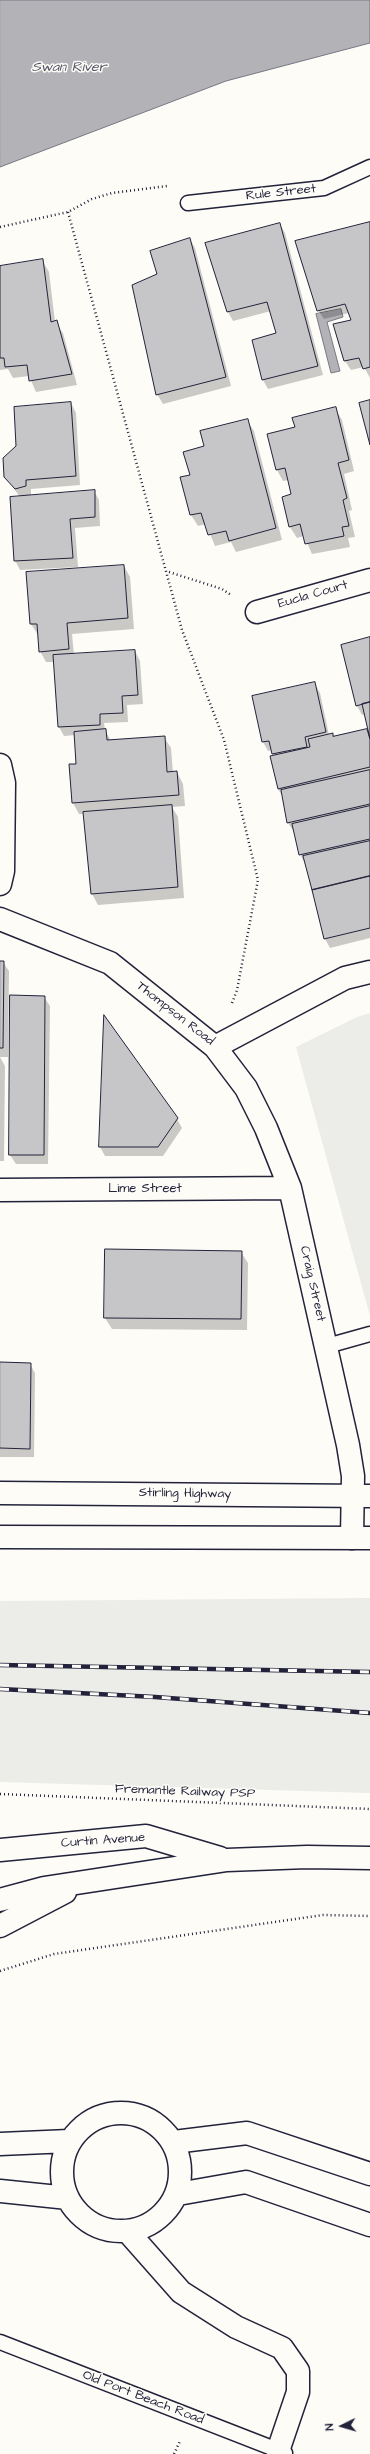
<!DOCTYPE html>
<html>
<head>
<meta charset="utf-8">
<style>
	body { margin:0 }
	#map { position:relative; width:370px; height:2454px; overflow:hidden; background:#fdfcf7; font-family:"Architects Daughter",sans-serif }
	canvas { display:block }
	.north { position:absolute; left:322px; top:2406px; width:40px; height:40px; -webkit-text-stroke:3px #fdfcf7; paint-order:stroke; rotate:265deg; font-size:11px; font-weight:700; line-height:16px; text-align:center; color:#22223b }
	.north::after { content:''; display:block; margin:auto; width:14px; height:18px; background:#22223b; clip-path:polygon(50% 0,100% 100%,50% 72%,0 100%) }
</style>
</head>
<body>
<div id="map">
<canvas width="370" height="2454"></canvas>
<div class="north">N</div>
</div>
<script>
const c = document.querySelector('canvas').getContext('2d');
c.lineJoin = 'round';
function fillPath(path, color) { c.fillStyle = color; c.fill(path, 'evenodd'); }
function strokePath(path, color, width, dash) { c.strokeStyle = color; c.lineWidth = width; c.lineCap = dash ? 'butt' : 'round'; c.setLineDash(dash || []); c.stroke(path); }
function label(font, color, halo, rows, align = 'center') {
  c.font = font + ' "Architects Daughter",sans-serif'; c.lineWidth = 3; c.setLineDash([]); c.textBaseline = 'middle'; c.strokeStyle = halo; c.fillStyle = color; for (const [text, x, y, turn = 0] of rows) {
    c.save(); c.translate(x, y); c.rotate((+turn || 0) * Math.PI / 180); c.textAlign = isNaN(turn) ? turn : align; if (halo) c.strokeText(text, 0, 0); c.fillText(text, 0, 0); c.restore();
  }
}
fillPath(new Path2D(`
	M370 1013V1316L296 1047 357 1017Z
	M370 1598V1793L0 1782V1601Z`), '#ecece9');
const water = new Path2D(`
	M0 0H370V43L226 81 0 167Z
	M341 309 343 317 327 322 340 371 331 373 316 314Z`);
fillPath(water, '#b2b2b7');
strokePath(water, '#787885', 1);
fillPath(new Path2D(`
	M370 223V378L364 367 351 370 345 361 334 325 353 321 349 313 324 319 318 310Z
	M280 224 285 233 323 375 268 389 263 380 253 340 277 334 271 311 233 321 228 312 207 244Z
	M190 239 195 248 231 386 163 404 157 394Z
	M42 260 49 272 55 322 63 333 77 385 36 392 29 376 13 378 8 369 0 370V267Z
	M71 403 76 413 80 485 31 489V496L94 491 99 500 100 526 75 528 78 567 20 570 15 560 20 497 5 476Z
	M335 408 342 420 354 471 344 474 352 510 349 511 355 537 348 538 350 547 312 554 304 536 297 538 290 527 283 497 293 494 289 480 283 481 277 470 296 428Z
	M247 420 254 431 282 540 236 552 231 542 215 546 206 524 198 526 191 515V475L205 447Z
	M124 566 130 577 134 629 72 634 74 655 135 651 140 661 143 704 127 705 128 722 104 723 105 730 111 741 164 737 171 748 173 773 177 772 183 784 185 806 172 807 178 817 184 898 98 905 92 894 84 814H79L73 803 77 764 76 735 64 736 59 727 54 662H46L40 651 38 635 31 624Z
	M370 638V938L330 948 325 939 305 864 300 854 294 832 288 823 283 797 278 789 274 757 272 750 268 751 263 742 315 684 320 693 329 735 333 734 334 737 369 730 365 714 362 715 357 706Z
	M0 962H3L9 971 8 1057H0L5 1066 4 1161H0Z
	M44 997 50 1006 48 1164H16L10 1155Z
	M177 1119 182 1128 163 1156H105L100 1147Z
	M106 1250 241 1252 248 1263 247 1330 112 1329 105 1318Z
	M0 1363 30 1364 35 1373 34 1457H0Z`), '#0003');
const building = new Path2D(`
	M370 222V367L363 369 359 358 344 361 333 324 351 320 345 304 317 311 295 241Z
	M280 223 318 366 262 380 252 340 276 333 267 302 227 312 205 243Z
	M190 238 226 377 156 395 132 285 157 274 150 251Z
	M43 259 51 322 57 320 72 374 29 381 27 365 5 367 4 358H0V266Z
	M370 400V445L359 403Z
	M71 402 76 476 26 480V486L15 489 4 477 3 458 16 446 14 407Z
	M336 407 349 460 338 463 347 498 343 500 349 526 342 527 344 536 305 544 300 524 289 527 282 497 291 494 285 468 276 470 267 434 295 427 292 418Z
	M248 419 276 528 229 541 226 531 208 535 201 513 190 515 180 477 190 475 183 452 204 446 200 431Z
	M95 490V517L70 519 73 558 14 561 10 497Z
	M124 565 128 618 67 623 69 649 39 652 37 624H30L26 572Z
	M370 637V702L356 706 341 645Z
	M135 650 138 695 122 696 123 713 100 714V725L58 727 53 655Z
	M315 682 326 732 305 737 307 747 272 754 269 741 262 742 252 696Z
	M370 702V739L362 704Z
	M106 729 107 740 165 736 167 772 177 771 179 795 72 803 69 764H76L74 732Z
	M367 729 370 739V767L278 789 270 756 310 747 308 739 333 733V736Z
	M370 770V804L287 823 281 790Z
	M172 805 178 887 91 894 83 812Z
	M370 806V839L299 855 292 824Z
	M370 841V876L312 890 303 856Z
	M370 876V928L324 939 312 890Z
	M0 961H4L3 1048H0Z
	M10 995 45 996 44 1155H9Z
	M104 1015 178 1118 158 1147H99Z
	M105 1249 242 1251 241 1319 104 1318Z
	M0 1362 31 1363 30 1449 0 1448Z`);
fillPath(building, '#c6c6c8');
strokePath(building, '#22223b', 1);
const service = new Path2D(`
	M188 203 324 188 370 167
	M327 1346 370 1334
	M0 2342 285 2453`);
const minor = new Path2D(`
	M257 612 370 580
	M0 765 4 783 3 871 0 884
	M0 919 110 963 215 1047 246 1088 266 1128 290 1188 295 1210 348 1445 353 1476 352 1538
	M215 1047 345 978 370 972
	M0 1190 290 1188
	M62 2172a59 59 0 1 1 118 0a59 59 0 1 1-118 0Z
	M174 2142 247 2133 370 2174
	M0 2144 69 2141
	M0 2191 68 2198
	M178 2194 246 2182 370 2225
	M128 2232 181 2292 236 2327 282 2348 298 2371V2392L278 2451`);
const primary = new Path2D(`
	M0 1850 146 1836 220 1858
	M0 1900 44 1888 227 1860 307 1857 370 1858
	M0 1926 65 1892`);
const trunk = new Path2D(`
	M0 1493 370 1496
	M0 1537 370 1538`);
strokePath(service, '#22223b', 17);
strokePath(minor, '#22223b', 25);
strokePath(primary, '#22223b', 25);
strokePath(trunk, '#22223b', 25);
strokePath(new Path2D(`
	M68 212 182 630 224 740 258 880 237 990 232 1003
	M0 227 68 212 92 199 112 193 167 186
	M169 572 222 589 231 595
	M0 1794 370 1809
	M0 1971 54 1954 323 1915 370 1916
	M174 2454 180 2441`), '#22223b', 2.5, [1, 3]);
strokePath(service, '#fdfcf7', 14);
strokePath(minor, '#fdfcf7', 22);
strokePath(primary, '#fdfcf7', 22);
strokePath(trunk, '#fdfcf7', 22);
const rail = new Path2D(`
	M0 1665 370 1672
	M0 1689 155 1697 370 1713`);
strokePath(rail, '#22223b', 4.5);
strokePath(rail, '#fdfcf7', 3, [9]);
label('13px', '#22223b', '#fdfcf7', [
	["Rule Street",281,193,-6],
	["Eucla Court",313,595,-16],
	["Thompson Road",175,1014,38],
	["Lime Street",145,1189],
	["Craig Street",312,1284,77],
	["Stirling Highway",185,1494,1],
	["Fremantle Railway PSP",185,1792,2],
	["Curtin Avenue",103,1841,-4],
	["Old Port Beach Road",143,2398,21]
]);
label('italic 14px', '#545466', '#fdfcf7', [
	["Swan River",69,68]
]);
</script>
</body>
</html>
